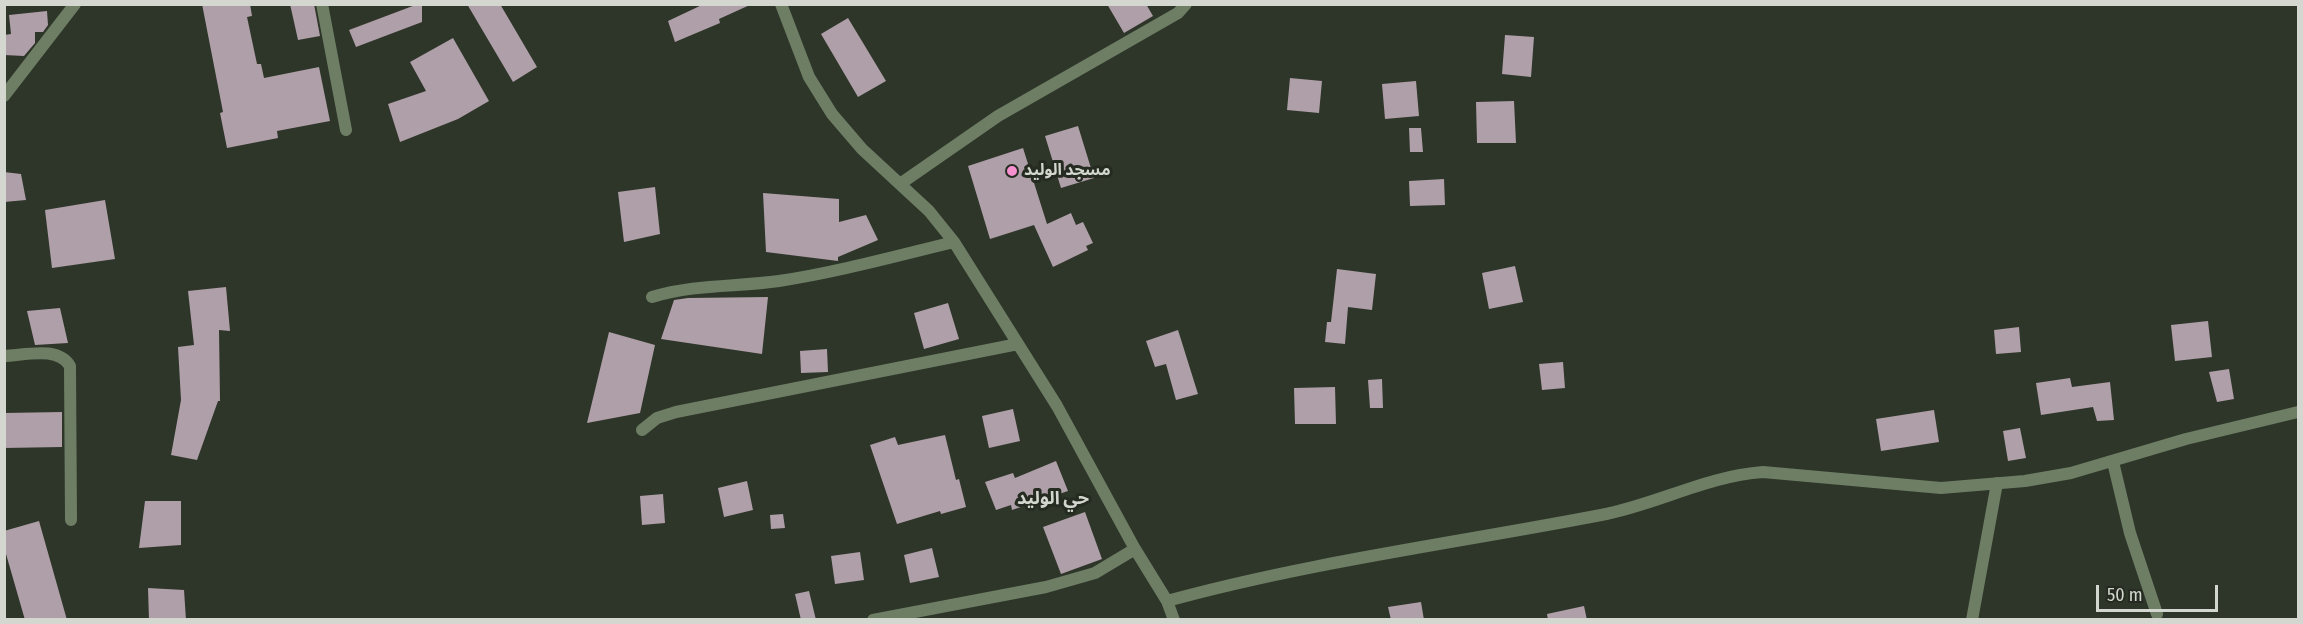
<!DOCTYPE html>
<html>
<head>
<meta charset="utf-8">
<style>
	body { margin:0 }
	#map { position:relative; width:2303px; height:624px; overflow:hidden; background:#2e362a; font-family:"Fira Sans Condensed",sans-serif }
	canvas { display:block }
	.frame { position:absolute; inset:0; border:6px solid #d3d7d0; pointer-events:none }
	.scale { position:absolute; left:2096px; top:585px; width:122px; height:27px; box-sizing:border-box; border:3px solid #d3d7d0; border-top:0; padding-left:8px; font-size:18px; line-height:21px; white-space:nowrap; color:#d3d7d0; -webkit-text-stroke:4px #252b20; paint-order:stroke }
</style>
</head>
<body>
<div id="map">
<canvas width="2303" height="624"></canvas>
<div class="frame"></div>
<div class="scale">50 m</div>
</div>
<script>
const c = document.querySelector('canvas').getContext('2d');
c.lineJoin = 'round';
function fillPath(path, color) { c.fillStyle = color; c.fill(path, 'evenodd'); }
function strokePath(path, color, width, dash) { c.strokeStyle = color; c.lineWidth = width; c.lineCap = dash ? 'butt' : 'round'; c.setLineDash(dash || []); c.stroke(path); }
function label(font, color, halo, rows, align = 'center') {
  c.font = font + ' "Fira Sans Condensed","Noto Sans Arabic",sans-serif'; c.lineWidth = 6; c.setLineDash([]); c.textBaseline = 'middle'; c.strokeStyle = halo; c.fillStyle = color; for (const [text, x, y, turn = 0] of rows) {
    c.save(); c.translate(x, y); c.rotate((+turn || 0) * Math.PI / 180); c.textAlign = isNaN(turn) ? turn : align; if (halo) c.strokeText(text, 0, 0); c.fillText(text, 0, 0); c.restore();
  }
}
fillPath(new Path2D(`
	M202 4H250L252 16 247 17 257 64H261L264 78 319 67 330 121 277 131 278 138 227 148 220 113 223 112Z
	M290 4H314L320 36 298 40Z
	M418 4H422V22L356 47 349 30Z
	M467 4H500L537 67 513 82Z
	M704 4H752L719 19 720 23 675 42 668 21Z
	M1107 4H1146L1153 16 1124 33Z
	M47 11 48 25 43 32H35V43L24 56 4 55V35L11 34 9 15Z
	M848 18 886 81 858 97 821 34Z
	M1505 35 1534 37 1531 77 1502 74Z
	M453 38 489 101 458 119 400 142 388 104 426 91 410 62Z
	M1290 78 1322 81 1319 113 1287 110Z
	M1416 81 1419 116 1385 119 1382 84Z
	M1514 101 1516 143H1477L1476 102Z
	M1078 126 1094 178 1061 188 1045 136Z
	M1409 128H1421L1423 152H1410Z
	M1023 148 1047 224 1071 213 1076 225 1083 222 1093 243 1086 246 1088 250 1053 267 1034 225 990 239 968 166Z
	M4 172 21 174 26 200 4 202Z
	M1444 179 1445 205 1410 206 1409 181Z
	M655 187 660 234 624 242 618 192Z
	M763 193 839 199V222L866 215 878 240 838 257V261L766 252Z
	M105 200 115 259 52 268 45 210Z
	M1515 266 1523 302 1489 309 1482 273Z
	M1337 269 1376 274 1372 310 1348 307 1345 344 1325 342 1327 322H1331Z
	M226 287 230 331 219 330 220 401H218L197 460 171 455 181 400 178 347 194 345 188 291Z
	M768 297 762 354 661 339 674 300 688 298Z
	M948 303 959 339 924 349 914 313Z
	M60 308 68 343 35 345 27 311Z
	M2208 321 2212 357 2175 361 2171 325Z
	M2019 327 2021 352 1996 354 1994 330Z
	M1178 330 1198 394 1176 400 1166 364 1155 367 1146 341Z
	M609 332 655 345 640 413 587 423Z
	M827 349 828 372 801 373 800 351Z
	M1563 362 1565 388 1542 390 1539 364Z
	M2229 369 2234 399 2217 402 2209 372Z
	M2070 378 2072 387 2110 382 2114 420 2097 421 2093 407 2041 415 2036 383Z
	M1382 379 1383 408H1370L1368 380Z
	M1335 387 1336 424H1295L1294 388Z
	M1013 409 1020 441 989 448 982 416Z
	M1934 410 1939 442 1881 451 1876 419Z
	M62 412V447L4 448V413Z
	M2020 428 2026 458 2008 461 2003 431Z
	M945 435 956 480 959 479 966 507 941 514 940 511 897 524 870 445 895 437 898 445Z
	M1056 461 1068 491 1012 510 1011 505 996 510 985 482 1013 473 1015 478Z
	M747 481 753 510 724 517 718 488Z
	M663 494 665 523 642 525 640 496Z
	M145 501H181V545L139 548Z
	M1085 512 1102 559 1061 574 1043 527Z
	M783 514 785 528 771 529 770 515Z
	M39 521 67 620H25L4 547V531Z
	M932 548 939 577 910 583 904 555Z
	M860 552 864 580 835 584 831 556Z
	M148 588 184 590 186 620H149Z
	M809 591 816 620H801L795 594Z
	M1421 602 1424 620H1391L1388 607Z
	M1584 606 1587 620H1548L1547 614Z`), '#af9fa8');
strokePath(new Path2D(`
	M322 4 346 130
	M781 4 809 77 832 114 862 149 929 211 954 242 1057 406 1135 549 1167 601 1174 620
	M4 96 75 4
	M900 184 998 116 1178 13 1186 4
	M652 297C694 284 737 287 779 281 838 272 896 256 954 242
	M4 356C26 355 58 346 70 366L71 520
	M642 430 657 418 676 412 1018 344
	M2113 462 2130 533 2157 614
	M1167 601C1309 562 1456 543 1601 515 1656 505 1706 476 1763 472L1941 488 2025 481 2071 473 2186 439 2298 412
	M873 620 1046 587 1095 573 1135 549
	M1972 620 1997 483`), '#6e7e64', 12);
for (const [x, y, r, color] of [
	[1012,171,6,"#f690cf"]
]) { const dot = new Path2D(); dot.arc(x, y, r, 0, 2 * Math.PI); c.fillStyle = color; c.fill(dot); strokePath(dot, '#252b20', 2); }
label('bold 16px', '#d3d7d0', '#252b20', [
	["مسجد الوليد",1024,171]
], 'left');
label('bold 18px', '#d3d7d0', '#252b20', [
	["حي الوليد",1053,499]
]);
</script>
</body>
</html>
